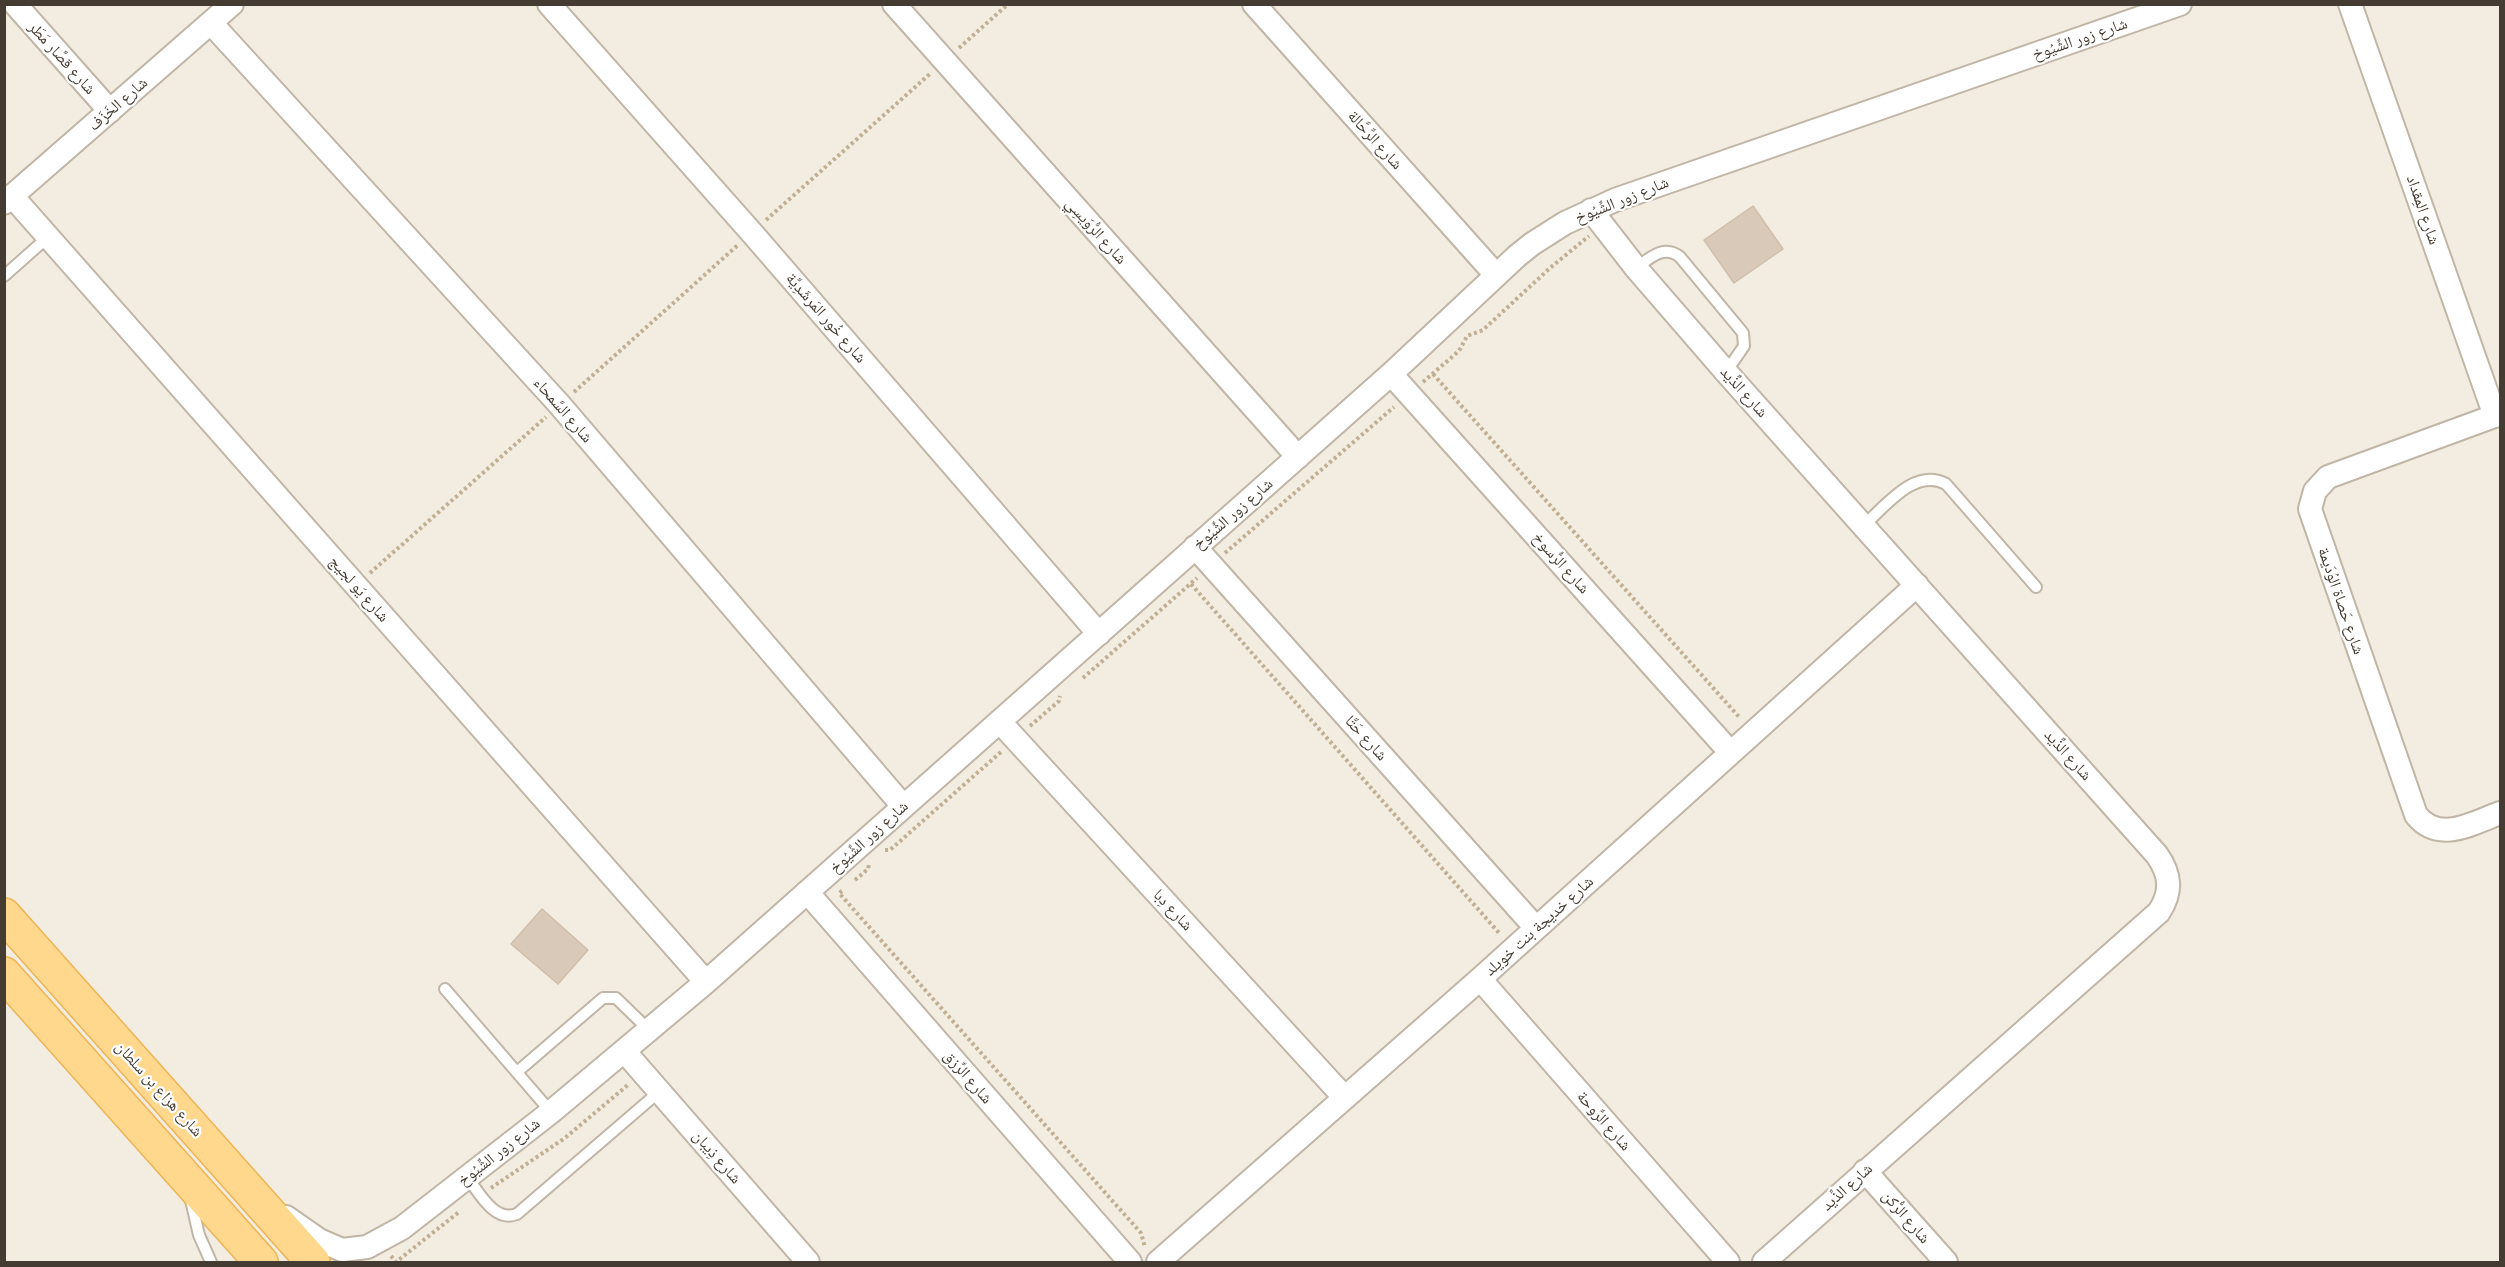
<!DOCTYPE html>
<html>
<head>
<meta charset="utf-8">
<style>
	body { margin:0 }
	#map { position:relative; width:2505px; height:1267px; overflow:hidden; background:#f2ece1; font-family:"Public Sans",sans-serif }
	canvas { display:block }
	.frame { position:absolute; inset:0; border:6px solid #443b32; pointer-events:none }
</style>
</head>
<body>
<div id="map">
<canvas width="2505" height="1267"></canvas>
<div class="frame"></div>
</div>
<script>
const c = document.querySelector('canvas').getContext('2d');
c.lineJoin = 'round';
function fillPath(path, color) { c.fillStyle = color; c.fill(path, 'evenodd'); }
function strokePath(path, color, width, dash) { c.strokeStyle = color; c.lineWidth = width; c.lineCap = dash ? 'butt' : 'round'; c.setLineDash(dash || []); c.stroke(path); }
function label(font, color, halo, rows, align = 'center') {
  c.font = font + ' "Public Sans","Noto Naskh Arabic",sans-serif'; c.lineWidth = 4.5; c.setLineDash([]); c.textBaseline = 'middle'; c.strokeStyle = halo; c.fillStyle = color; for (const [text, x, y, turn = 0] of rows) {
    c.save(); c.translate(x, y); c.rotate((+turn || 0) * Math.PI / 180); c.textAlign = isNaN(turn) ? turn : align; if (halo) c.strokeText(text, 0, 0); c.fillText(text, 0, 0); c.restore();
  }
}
const building = new Path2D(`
	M1753 206 1783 249 1734 283 1704 240Z
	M542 909 588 950 558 984 511 944Z`);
fillPath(building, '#d8c9b9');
strokePath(building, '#d0bea9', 1.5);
const service = new Path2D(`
	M1636 268C1650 258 1664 244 1680 257L1743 333 1744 346 1726 372
	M4 276 48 237
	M1864 525C1886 506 1915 467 1946 484L2036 587
	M445 989 551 1112
	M517 1072 603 998H616L649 1030
	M467 1177C479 1192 494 1223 517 1214L660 1091
	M190 1196 199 1235 211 1262`);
const minor = new Path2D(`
	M15 4 110 111
	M549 4 752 233 1099 634
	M894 4 1298 457
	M1254 4 1496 275
	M2350 4 2495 416
	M211 23 559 404 903 806
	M12 196 706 982
	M4 203 232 4
	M1591 210 1636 268 1726 372 2157 855C2171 875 2172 892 2159 912L1764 1262
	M1391 374 1730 752
	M2500 414 2328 477 2315 491 2310 509 2416 815C2439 844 2473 823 2500 813
	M1195 547 1536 928
	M1000 722 1345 1098
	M807 892 1130 1262
	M1480 979 1728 1262
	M625 1052 808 1262
	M1865 1171 1946 1262
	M286 1217 319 1240 342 1250 367 1247 402 1228 551 1112 706 982 1391 374 1517 256 1532 244 1565 223 1615 200 2180 4
	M1158 1262 1480 979 1917 585`);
const primary = new Path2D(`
	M4 915 313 1262
	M4 974 261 1262`);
strokePath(service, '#c1b6a6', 14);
strokePath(minor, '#c1b6a6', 26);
strokePath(primary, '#edb555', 36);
strokePath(new Path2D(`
	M959 48 1008 4
	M766 220 931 73
	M1433 374 1740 718
	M1423 382 1459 351 1467 336 1483 330 1550 268 1589 236
	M574 392 738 245
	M1225 553 1394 407
	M370 573 546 417
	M1191 584 1500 934
	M1083 678 1197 578
	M1030 726 1059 701 1060 696
	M885 850H890L1002 751
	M855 880 868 869 869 864
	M842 891 839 893 1141 1233 1145 1247
	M491 1188 565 1138 629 1084
	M391 1256 396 1262 459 1212`), '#c1ae93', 4, [3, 3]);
strokePath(service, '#fff', 10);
strokePath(minor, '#fff', 22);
strokePath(primary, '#ffd78d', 33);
label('16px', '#443b32', '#fff', [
	["شارع زور الشِّيُوخ",2080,39,-19],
	["شارع قصَّار مَطَر",62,58,48],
	["شارع الخَزَف",118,104,-41],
	["شارع الرَّحَّالة",1375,140,48],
	["شارع زور الشِّيُوخ",1622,200,-22],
	["شارع المِقداد",2423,210,71],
	["شارع الرُّوَيسِي",1096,231,48],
	["شارع خُور المَرشَدِيَّة",826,318,49],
	["شارع الذِّيد",1744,392,48],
	["شارع السَّمحاء",563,410,49],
	["شارع زور الشِّيُوخ",1233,514,-41],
	["شارع الرُّسوخ",1561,563,48],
	["شارع يَو لجيج",359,589,49],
	["شارع حَصاة الوُدَيمة",2341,601,71],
	["شارع حَتَّا",1366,738,48],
	["شارع الذِّيد",2068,755,48],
	["شارع زور الشِّيُوخ",869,837,-42],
	["شارع دِبا",1173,910,47],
	["شارع خديجة بنت خويلد",1539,926,-42],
	["شارع الرِّزق",968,1077,49],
	["شارع هزاع بن سلطان",159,1089,48],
	["شارع الرَّوحة",1604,1121,49],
	["شارع زور الشِّيُوخ",499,1152,-38],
	["شارع ذِيبان",717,1157,49],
	["شارع الذِّيد",1847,1187,-42],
	["شارع الرُّكن",1906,1217,49]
]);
</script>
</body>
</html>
